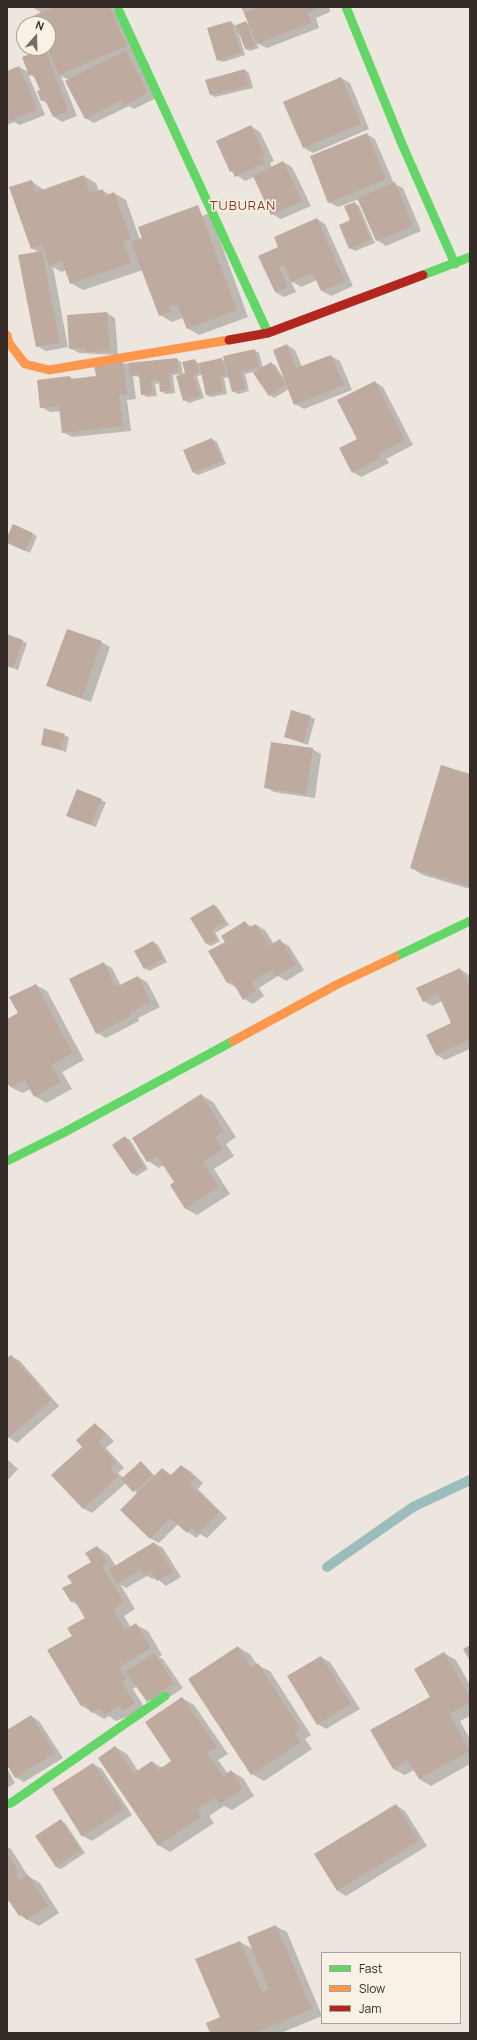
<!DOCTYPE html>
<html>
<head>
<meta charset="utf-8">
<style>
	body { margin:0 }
	#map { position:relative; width:477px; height:2040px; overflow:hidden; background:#ece6df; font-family:Manrope,sans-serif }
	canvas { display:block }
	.frame { position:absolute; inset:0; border:8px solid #352b27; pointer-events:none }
	.legend { position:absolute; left:321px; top:1952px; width:140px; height:72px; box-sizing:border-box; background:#f9f0e6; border:1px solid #aba19a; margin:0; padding:5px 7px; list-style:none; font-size:12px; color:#352b27 }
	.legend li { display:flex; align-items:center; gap:8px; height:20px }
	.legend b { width:20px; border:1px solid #aba19a }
	.north { position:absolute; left:16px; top:16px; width:40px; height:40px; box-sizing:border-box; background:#f9f0e6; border:1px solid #aba19a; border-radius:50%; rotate:20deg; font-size:11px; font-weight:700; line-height:16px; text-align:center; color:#352b27 }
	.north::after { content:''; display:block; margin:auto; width:14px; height:18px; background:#756c67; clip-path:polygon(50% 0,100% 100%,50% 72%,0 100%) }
</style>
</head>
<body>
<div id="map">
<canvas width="477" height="2040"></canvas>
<div class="frame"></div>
<ul class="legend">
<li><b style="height:5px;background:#63d668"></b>Fast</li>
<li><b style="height:5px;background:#ff974d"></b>Slow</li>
<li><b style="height:5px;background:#b3261e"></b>Jam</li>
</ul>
<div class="north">N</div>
</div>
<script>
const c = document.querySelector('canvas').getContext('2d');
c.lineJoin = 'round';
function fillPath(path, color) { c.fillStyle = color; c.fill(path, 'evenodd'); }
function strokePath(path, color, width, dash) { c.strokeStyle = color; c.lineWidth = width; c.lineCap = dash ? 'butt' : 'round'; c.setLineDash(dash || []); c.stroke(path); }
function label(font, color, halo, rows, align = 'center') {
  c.font = font + ' Manrope,sans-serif'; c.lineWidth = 3.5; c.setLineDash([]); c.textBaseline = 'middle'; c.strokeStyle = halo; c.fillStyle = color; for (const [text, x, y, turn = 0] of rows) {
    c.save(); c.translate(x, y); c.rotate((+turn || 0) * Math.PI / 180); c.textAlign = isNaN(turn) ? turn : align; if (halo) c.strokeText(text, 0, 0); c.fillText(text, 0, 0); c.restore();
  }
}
fillPath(new Path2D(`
	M32 7H118L156 98 134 109 129 106 94 123 85 118 69 80 61 76 77 116 62 122 53 116 48 104 42 100 41 90 36 78 28 74 45 115 20 125 14 122 7 125V72L19 67 30 73 44 50 50 53 48 24H38L42 13Z
	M241 7H329L330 12 316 18 319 28 267 48 256 43 259 48 250 51 246 49 240 34 239 35 245 55 223 62 218 60 231 22 236 26 246 22 250 25Z
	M245 70 249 73 253 88 215 97 211 95Z
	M341 78 350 83 369 129 313 153 304 148Z
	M251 126 260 132 274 161 270 163 272 168 283 162 292 167 311 206 281 219 272 214 254 177 245 181 231 171Z
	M366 134 375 139 394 184 403 188 421 231 386 246 377 240 359 199 338 207 329 202Z
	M84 176 96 183 99 191 102 190 110 195 114 193 126 200 140 240 210 213 248 317 199 335 187 328 183 318 172 322 160 315 143 270 83 290 71 283 66 270 62 272 53 267 68 347 46 351 37 346 39 252 31 248V181L44 190Z
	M355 203 359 206 375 243 355 251 350 248Z
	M317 219 325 224 353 286 331 296 322 291 317 280 301 287 291 281 296 292 284 297 275 292 280 248Z
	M107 313 115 318 118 355 79 353 70 348Z
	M287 345 295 350 302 367 331 356 340 361 352 390 304 409 295 404 289 389 274 398 270 395 254 372 245 374 249 391 238 394 233 391 230 377 224 378 227 394 211 397 207 395 202 375 197 376 204 398 189 403 184 400 183 374 173 375 175 393 166 394 161 391 160 383 155 384 157 396 147 397 142 394 140 377 133 376 136 399 127 400 131 431 72 437 63 432 61 411 50 412 41 407 70 377 74 379 97 377 96 366 177 359 181 362 183 375 187 374 194 360 200 364 221 359 226 362 254 350 259 353 263 368 271 363 275 365 285 380Z
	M375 382 383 387 413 445 386 459 389 463 361 477 353 472 358 439Z
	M212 439 217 442 226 464 198 475 194 473Z
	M14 525 37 536 30 553 7 542Z
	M7 635 27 643 18 670 7 666Z
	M101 642 110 647 91 702 56 690 48 685Z
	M292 711 315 719 308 745 285 737Z
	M45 730 69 737 66 752 42 744Z
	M312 749 321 754 315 798 274 792 265 787Z
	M470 776V889L423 875 411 868Z
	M101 800 106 802 96 827 72 818Z
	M214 905 218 908 229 925 215 933 220 941 211 946 207 944Z
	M245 923 252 927 256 925 265 930 274 944 280 941 289 946 304 970 286 981 278 976 259 988 264 996 253 1004 244 999 237 988 228 983 209 952 226 942Z
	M153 942 158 945 167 962 149 971 145 968Z
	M103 963 112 968 121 986 138 977 147 982 160 1007 138 1018 139 1021 106 1038 97 1033Z
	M460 969 470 976V1049L445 1060 437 1055 427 1035 452 1023 442 1001 432 1006 424 1001Z
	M36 985 47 991 84 1060 62 1072 72 1089 46 1103 35 1096 31 1089 22 1093 11 1087 7 1080V1020L19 1013Z
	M201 1095 213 1102 236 1137 226 1144 234 1156 214 1169 230 1194 197 1215 186 1209 176 1183 164 1165 159 1168 148 1161Z
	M125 1137 130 1140 148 1169 137 1176 132 1173Z
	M11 1356 20 1361 59 1406 17 1443 7 1436V1359Z
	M95 1424 103 1430 114 1441 106 1448 124 1468 118 1473 123 1478 141 1463 155 1476 162 1469 172 1475 181 1466 190 1471 203 1483 198 1489 227 1518 207 1538 200 1534 196 1538 178 1524 159 1543 150 1538 138 1494 126 1483 92 1513 83 1508 84 1447Z
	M7 1459 18 1469 7 1481Z
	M154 1543 163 1548 181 1577 166 1586 156 1578 153 1579 147 1576 126 1588 120 1584 135 1609 124 1616 131 1628 136 1625 148 1631 162 1655 159 1657 163 1659 183 1688 156 1706 137 1686 133 1689 146 1710 116 1721 109 1716 104 1719 82 1706 73 1636 87 1618 79 1606 71 1601 73 1583 92 1562 97 1547 108 1554 116 1566Z
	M238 1647 250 1654 257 1665 270 1671 311 1735 305 1739 312 1749 264 1781 252 1774Z
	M444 1653 456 1660 470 1685V1716L460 1721 470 1739V1764L431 1786 419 1779 414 1770 405 1775 393 1769 431 1697Z
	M321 1657 330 1662 360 1709 326 1729 318 1724 288 1676Z
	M182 1698 194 1705 228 1754 218 1760 228 1774 231 1771 243 1778 254 1796 232 1810 224 1806 209 1816 214 1823 170 1852 158 1845 115 1747 127 1754 138 1771 152 1762 163 1768 173 1761Z
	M31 1716 39 1721 63 1758 24 1782 15 1777 7 1764V1731Z
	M93 1764 102 1769 132 1815 92 1841 83 1836Z
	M7 1768 15 1783 7 1788Z
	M396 1805 405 1811 427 1846 346 1896 338 1891Z
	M61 1821 65 1823 85 1853 61 1869 56 1867Z
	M7 1847 11 1849 28 1876 40 1883 59 1913 39 1926 19 1915 10 1901 7 1902Z
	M275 1926 287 1932 322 2016 281 2033H212L221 2018 240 1942 253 1949Z`), '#0003');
strokePath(new Path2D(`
	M327 1567 413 1507 470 1480`), '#9bbebd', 10);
fillPath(new Path2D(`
	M54 7H110L127 46 59 75 47 48 48 24H37L33 16Z
	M259 7H321L307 13 311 23 257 44 244 13Z
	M231 21 241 53 217 61 207 28Z
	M246 21 255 46 245 49 236 25Z
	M45 48 68 111 53 117 45 100 41 101 37 91 40 90 33 74 29 76 22 57Z
	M126 50 148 93 125 105 122 100 85 119 65 81Z
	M19 66 37 110 10 121 7 117V71Z
	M245 69 249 86 210 95 205 80Z
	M341 77 361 124 303 148 283 102Z
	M251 125 265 156 262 158 264 163 235 177 232 171 230 172 216 141Z
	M367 133 386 179 328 203 310 156Z
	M283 161 302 201 271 215 253 176Z
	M84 175 90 193 103 189 105 196 114 192 131 239 123 242 131 263 70 284 62 261 49 266 42 245 31 249 9 187 32 180 36 192Z
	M395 182 413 226 376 241 357 198Z
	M355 202 371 240 349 249 339 225 350 220 344 206Z
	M198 205 237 310 187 329 177 304 169 307 171 312 159 316 131 242 142 238 138 227Z
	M317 218 345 281 321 291 313 273 291 282 284 265 279 267 288 287 275 292 258 256 278 247 274 237Z
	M42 251 60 343 36 347 18 255Z
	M107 312 110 351 85 352V348L69 349 67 315Z
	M287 344 296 368 331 355 344 385 294 405 273 350Z
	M255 349 259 367 241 372 245 389 232 392 223 356Z
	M177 358 179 372 169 373 171 390 160 392 159 380 151 381 152 394 141 395 139 375 130 376 128 363Z
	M222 358 226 375 220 376 223 391 206 395 199 363Z
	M195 359 199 373 193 374 200 396 183 401 176 376 185 373 182 362Z
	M123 362 127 395H119L123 426 62 433 59 406 40 408 37 380 70 376V379L96 376 94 365Z
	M271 362 286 385 269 396 253 373Z
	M375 381 405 440 378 454 381 458 352 473 339 448 357 439 337 400Z
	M212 438 222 461 193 473 183 450Z
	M13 524 33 533 25 551 7 543V537Z
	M67 629 102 641 82 698 46 686Z
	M7 634 23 640 13 668 7 666Z
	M291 710 311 716 304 743 284 737Z
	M44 728 65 734 61 750 41 745Z
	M271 742 313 748 306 794 264 788Z
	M441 765 470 774V887L410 868Z
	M77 789 102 799 91 825 66 816Z
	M214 904 225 922 212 930 217 939 206 944 190 918Z
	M245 921 249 927 256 924 269 946 280 939 296 965 276 976 272 970 251 982 256 991 243 1000 232 981 227 983 208 951 225 942 221 936Z
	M153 941 163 959 144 969 134 951Z
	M104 962 116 987 138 976 151 1002 130 1013 131 1016 96 1034 69 979Z
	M460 968 468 984 470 983V1047L467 1041 436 1055 426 1035 451 1023 438 994 423 1002 416 988Z
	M36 984 73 1053 51 1065 61 1082 34 1097 25 1080 10 1087 7 1082V1019L18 1013 9 997Z
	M201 1094 224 1131 215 1137 223 1149 203 1162 219 1187 185 1209 170 1185 174 1182 157 1156 147 1162 132 1138Z
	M125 1136 144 1166 132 1174 112 1145Z
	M11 1355 51 1400 7 1439V1358Z
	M95 1423 106 1435 98 1442 116 1463 110 1468 118 1477 83 1509 51 1475 82 1447 76 1440Z
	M141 1461 153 1475 133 1492 121 1479Z
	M181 1465 195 1478 190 1484 219 1512 198 1534 192 1528 187 1533 170 1518 150 1539 120 1510 162 1468 170 1476Z
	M154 1542 173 1572 157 1581 150 1571 144 1575 140 1570 117 1584 108 1570Z
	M97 1546 107 1562 102 1566 124 1602 113 1609 125 1630 136 1623 151 1648 119 1667 126 1679 122 1682 135 1704 122 1711 119 1706 104 1715 100 1708 91 1713 86 1704 81 1706 47 1650 72 1636 67 1628 85 1618 74 1600 71 1602 62 1588 72 1583 67 1576 91 1562 85 1553Z
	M470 1645V1661L463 1649Z
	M238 1646 251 1667 258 1663 300 1728 294 1732 301 1742 251 1775 188 1679Z
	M444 1652 470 1697V1703L449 1714 470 1751 419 1779 408 1760 393 1769 370 1730 430 1697 414 1669Z
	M154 1653 174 1683 147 1702 126 1672Z
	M321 1656 351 1704 317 1725 287 1676Z
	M182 1697 217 1747 207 1753 223 1776 231 1770 243 1789 220 1804 215 1798 198 1809 202 1816 158 1846 98 1758 115 1746 134 1773 152 1761 158 1770 171 1761 145 1722Z
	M31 1715 55 1753 15 1778 7 1765V1730Z
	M93 1763 124 1809 82 1837 52 1789Z
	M396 1804 419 1841 337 1891 314 1854Z
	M61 1819 81 1850 56 1867 35 1836Z
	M7 1853 19 1872 16 1875 20 1880 28 1875 48 1906 26 1920 22 1914 19 1916 7 1898Z
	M276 1925 312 2009 255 2033H210L206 2023 220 2017 195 1959 240 1941 262 1992 269 1990 247 1937Z`), '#bfaaa0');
strokePath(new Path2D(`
	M346 7 402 144 455 264
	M119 11 268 333
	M423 275 470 257
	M395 957 470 921
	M7 1161 63 1133 233 1041
	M7 1804 11 1803 165 1696`), '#63d668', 9);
strokePath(new Path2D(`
	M7 335 9 343 25 364 49 370 229 340
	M233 1041 336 985 395 957`), '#ff974d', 9);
strokePath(new Path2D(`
	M229 340 268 333 423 275`), '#b3261e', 9);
c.letterSpacing = '1px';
label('13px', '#85371f', '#f9f0e6', [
	["TUBURAN",243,206]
]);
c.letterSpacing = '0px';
</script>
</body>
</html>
